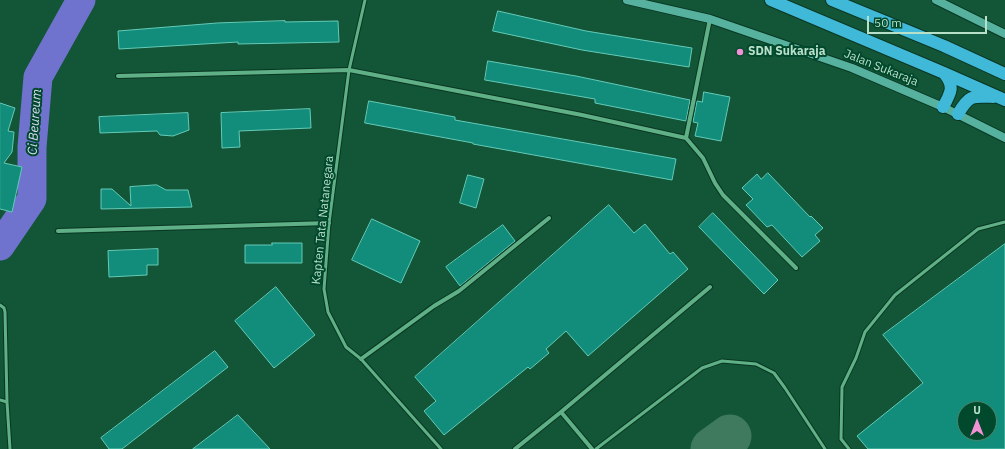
<!DOCTYPE html>
<html>
<head>
<meta charset="utf-8">
<style>
	body { margin:0 }
	#map { position:relative; width:1005px; height:449px; overflow:hidden; background:#135537; font-family:"IBM Plex Sans",sans-serif }
	canvas { display:block }
	.north { position:absolute; left:957px; top:401px; width:40px; height:40px; box-sizing:border-box; background:#01492d; border:1px solid #4a856b; border-radius:50%; rotate:0deg; font-size:11px; font-weight:700; line-height:16px; text-align:center; color:#b8dfc8 }
	.north::after { content:''; display:block; margin:auto; width:14px; height:18px; background:#f391d5; clip-path:polygon(50% 0,100% 100%,50% 72%,0 100%) }
	.scale { position:absolute; left:867px; top:16px; width:120px; height:18px; box-sizing:border-box; border:2px solid #b8dfc8; border-top:0; padding-left:5px; font-size:12px; line-height:14px; white-space:nowrap; color:#b8dfc8; -webkit-text-stroke:3px #01492d; paint-order:stroke }
</style>
</head>
<body>
<div id="map">
<canvas width="1005" height="449"></canvas>
<div class="north">U</div>
<div class="scale">50 m</div>
</div>
<script>
const c = document.querySelector('canvas').getContext('2d');
c.lineJoin = 'round';
function strokePath(path, color, width, dash) { c.strokeStyle = color; c.lineWidth = width; c.lineCap = dash ? 'butt' : 'round'; c.setLineDash(dash || []); c.stroke(path); }
function fillPath(path, color) { c.fillStyle = color; c.fill(path, 'evenodd'); }
function label(font, color, halo, rows, align = 'center') {
  c.font = font + ' "IBM Plex Sans",sans-serif'; c.lineWidth = 4; c.setLineDash([]); c.textBaseline = 'middle'; c.strokeStyle = halo; c.fillStyle = color; for (const [text, x, y, turn = 0] of rows) {
    c.save(); c.translate(x, y); c.rotate((+turn || 0) * Math.PI / 180); c.textAlign = isNaN(turn) ? turn : align; if (halo) c.strokeText(text, 0, 0); c.fillText(text, 0, 0); c.restore();
  }
}
strokePath(new Path2D(`
	M0 246 32 199V147L38 77 81 0`), '#6f73ce', 29);
strokePath(new Path2D(`
	M712 449 730 436`), '#407a5e', 43);
const building = new Path2D(`
	M498 11 586 31 692 48 689 67 582 50 493 31Z
	M285 21V22L338 21 339 42 238 44V42L119 49 118 31 217 23Z
	M488 61 576 76 690 100 686 121 595 103V99L485 80Z
	M704 92 730 97 721 141 695 136 698 123 693 122 697 101 702 102Z
	M369 101 455 117V120L676 159 672 180 473 144V143L365 123Z
	M0 103 15 108 8 131 14 132 12 152 4 163 22 167 12 212 0 209Z
	M310 109 311 128 239 131 240 147 222 148 221 113Z
	M188 113 189 130 173 136 160 135 157 131 100 133 99 117Z
	M768 173 810 217 811 216 823 228 815 235 820 241 802 257 772 225 767 227 746 205 753 199 742 188 757 174 761 179Z
	M468 175 484 179 476 208 460 203Z
	M157 185 166 190H188L192 207 101 209V189H112L131 206 130 187Z
	M609 205 634 233 645 224 670 254 673 252 688 269 588 356 566 331 546 349 549 353 530 369 528 367 444 435 424 411 436 401 415 377Z
	M713 213 778 280 764 294 699 227Z
	M372 219 420 241 401 283 352 260Z
	M503 225 515 241 460 286 446 267Z
	M272 243H302V263H245V245H272Z
	M1005 244V449H868L857 436 923 383 883 335ZM965 409H989V433H965Z
	M158 249V265H147V275L109 277 108 251Z
	M276 287 315 335 274 368 235 321Z
	M215 351 228 367 122 449H109L101 438Z
	M238 415 270 449H193Z`);
fillPath(building, '#128d7b');
strokePath(building, '#63cbb7', 1);
const lane = new Path2D(`
	M365 0 349 70 329 223 324 289 328 312 346 347 361 359 441 449
	M0 305 4 308 5 312 7 402
	M0 400 7 402 10 449
	M596 449 702 368 722 361 756 364 774 373 785 388 825 449
	M849 449 841 439 842 387 856 358 865 332 895 295 978 229 1005 222`);
const street = new Path2D(`
	M118 76 349 70 582 115 686 138 703 158 715 183 723 195 796 268
	M686 138 710 19
	M58 231 329 223
	M361 359 434 306 459 291 549 218
	M561 412 592 449
	M515 449 561 412 710 287`);
const secondary = new Path2D(`
	M627 0 710 19 852 68 943 107 1005 138
	M936 0 1005 34`);
const highway = new Path2D(`
	M771 0 944 73 1005 100
	M832 0 944 46 1005 74
	M943 107C951 93 955 86 944 73
	M958 114C969 95 972 96 993 97`);
strokePath(lane, '#093722', 5);
strokePath(street, '#093722', 6);
strokePath(secondary, '#093722', 10);
strokePath(highway, '#093722', 14);
strokePath(lane, '#5fb086', 3);
strokePath(street, '#5fb086', 4);
strokePath(secondary, '#56b29f', 8);
strokePath(highway, '#40b8d8', 12);
for (const [x, y, r, color] of [
	[740,52,4,"#f391d5"]
]) { const dot = new Path2D(); dot.arc(x, y, r, 0, 2 * Math.PI); c.fillStyle = color; c.fill(dot); strokePath(dot, '#01492d', 1.5); }
label('bold 12px', '#b8dfc8', '#01492d', [
	["SDN Sukaraja",748,52]
], 'left');
label('12px', '#b8dfc8', '#01492d', [
	["Jalan Sukaraja",881,68,22],
	["Kapten Tata Natanegara",323,220,-84]
]);
label('italic 13px', '#d9ddf5', '#01492d', [
	["Ci Beureum",35,122,-86]
]);
</script>
</body>
</html>
